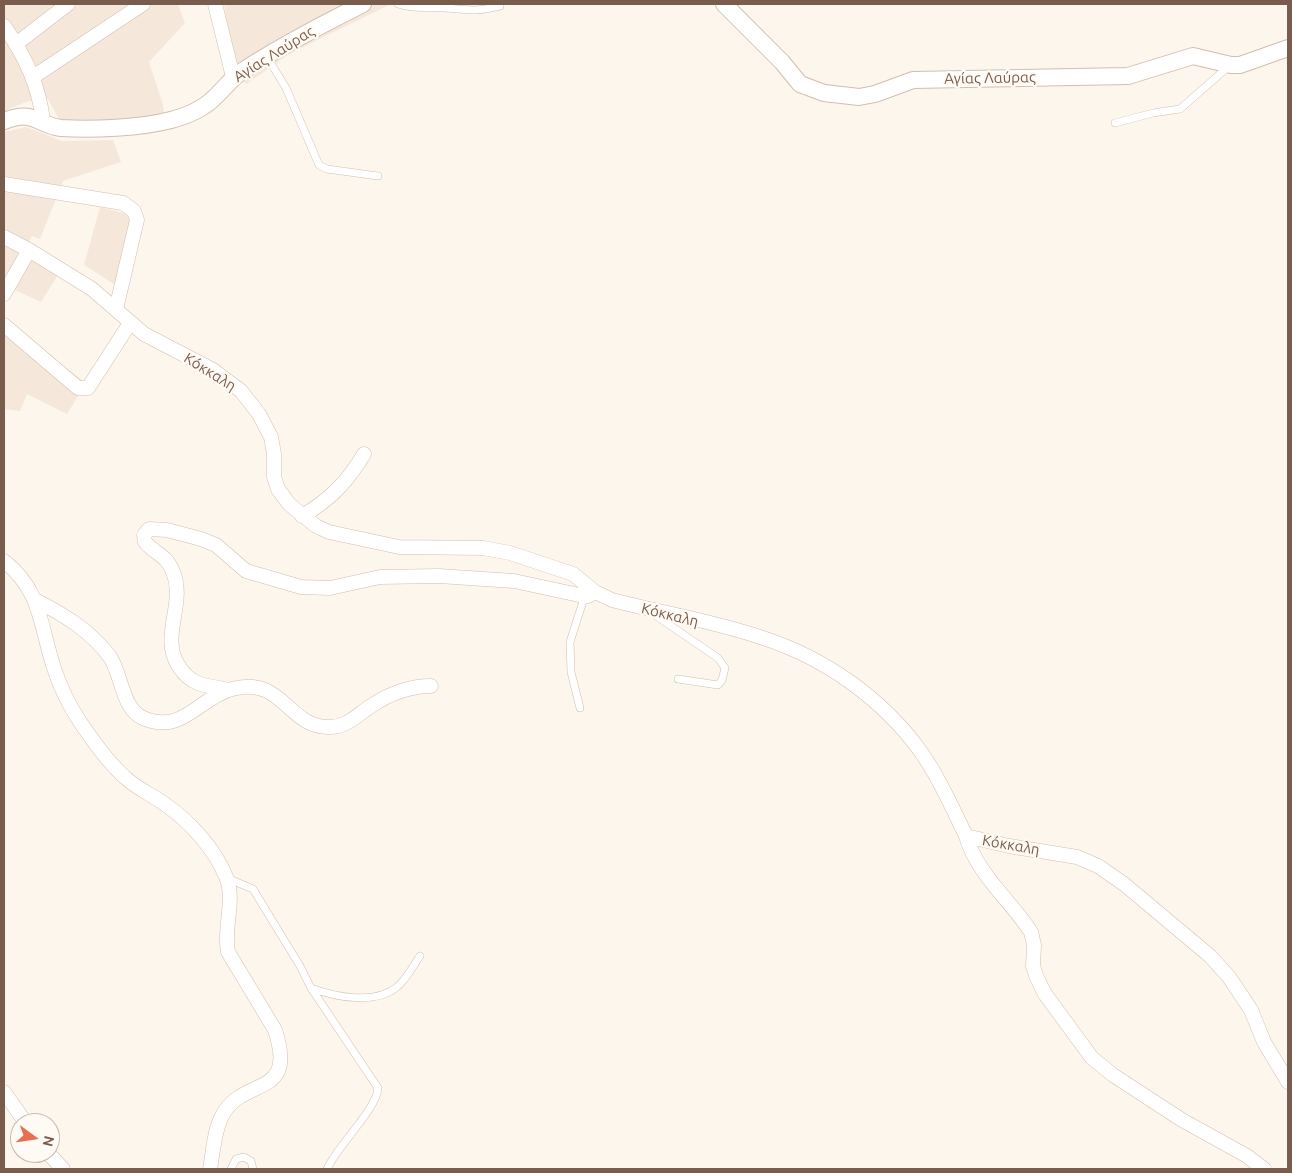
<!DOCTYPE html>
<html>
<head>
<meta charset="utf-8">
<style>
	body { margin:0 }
	#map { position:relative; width:1292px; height:1173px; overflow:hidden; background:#fdf6ec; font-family:Ubuntu,sans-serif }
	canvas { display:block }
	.frame { position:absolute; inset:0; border:5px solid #7a5c4d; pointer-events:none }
	.north { position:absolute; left:10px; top:1113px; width:50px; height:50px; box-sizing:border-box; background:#fffaf3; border:1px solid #cabbb1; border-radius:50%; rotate:104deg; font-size:14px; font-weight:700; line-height:20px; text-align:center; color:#7a5c4d }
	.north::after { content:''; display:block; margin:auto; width:18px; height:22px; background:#e76f51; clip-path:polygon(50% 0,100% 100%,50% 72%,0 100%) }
</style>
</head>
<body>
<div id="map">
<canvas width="1292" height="1173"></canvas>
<div class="frame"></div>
<div class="north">N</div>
</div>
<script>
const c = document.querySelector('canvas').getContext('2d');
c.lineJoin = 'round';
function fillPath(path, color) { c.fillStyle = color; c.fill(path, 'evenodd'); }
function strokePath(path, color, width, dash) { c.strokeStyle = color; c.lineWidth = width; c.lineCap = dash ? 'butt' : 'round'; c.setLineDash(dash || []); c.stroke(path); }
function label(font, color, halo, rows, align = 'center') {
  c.font = font + ' Ubuntu,sans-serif'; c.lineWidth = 4.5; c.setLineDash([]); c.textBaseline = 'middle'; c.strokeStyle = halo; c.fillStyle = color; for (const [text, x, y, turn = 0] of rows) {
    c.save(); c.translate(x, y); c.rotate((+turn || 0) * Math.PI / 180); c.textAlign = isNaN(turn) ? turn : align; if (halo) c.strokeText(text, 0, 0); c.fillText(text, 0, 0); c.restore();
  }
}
fillPath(new Path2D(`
	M4 4H178L185 23 149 62 163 105 165 121 61 123 48 99 26 102 4 111Z
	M224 4H391L289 54 247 84 234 76Z
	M26 127 62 141 113 140 121 162 63 181 40 239 32 236 26 248 63 267 41 302 4 285V132Z
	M100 207 135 216 117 286 84 265Z
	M4 321 86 383 67 414 27 394 20 411 4 409Z`), '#f5e8da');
const service = new Path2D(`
	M398 4C415 10 429 6 445 8 469 10 475 12 500 6
	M267 57 286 88 319 165 327 169 378 176
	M1115 123 1153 113 1180 109 1228 67
	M652 613 718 658 725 668 722 680 718 685 678 679
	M580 708 571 672 570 642 585 595
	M227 878 253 889 300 966 311 988C335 997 375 1005 397 987 406 980 413 966 420 956
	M311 988 378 1088C377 1109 337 1146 327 1169
	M231 1169 236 1159 244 1157 251 1161 253 1169`);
const minor = new Path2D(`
	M215 4 233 77
	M4 26C25 56 39 85 43 121
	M16 44 68 4
	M33 77 143 4
	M4 184 123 203 134 211 137 220 116 309
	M4 237 29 250 92 289 144 334 213 370 241 391 259 414 271 437 274 454V477L278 489 289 504 316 526 329 532 399 547 483 548 510 553 573 574 595 592 612 600C662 613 714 621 763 638 825 658 883 699 921 752 939 778 952 807 966 836L1009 846 1077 857 1098 866 1124 884 1210 956 1229 977 1251 1010 1264 1042 1288 1082
	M4 294 29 250
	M4 325 78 388H88L130 323
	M302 516C330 500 348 481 364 454
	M4 561C42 591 40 626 54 668 60 687 69 705 80 722 94 742 109 764 128 780 140 790 154 796 166 805 190 822 215 849 226 877 236 900 223 927 228 952L275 1030C298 1100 243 1075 222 1116 214 1131 213 1153 210 1169
	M35 600C63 614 91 631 110 657 122 675 122 709 143 718 183 735 198 698 232 689 282 675 288 727 328 727 346 728 357 715 371 706 389 694 409 686 431 686
	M228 690C218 687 207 687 198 683 189 680 183 673 178 665 160 635 186 604 173 572 167 555 155 554 145 542L144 535 149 529 167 530 201 539 216 545 246 571 301 587 330 588 380 577 439 576 514 581 579 595 588 596 595 592
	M966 836C977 874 1010 900 1031 932L1034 945 1033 966 1037 978 1045 994 1092 1058 1113 1075 1182 1120 1247 1156 1264 1169
	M4 1092 26 1123
	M48 1153 63 1169`);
const tertiary = new Path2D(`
	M724 4 782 62 800 84 824 93 859 97 875 94 913 80 1128 76 1193 56 1231 65H1240L1288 48
	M4 121C36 109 36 125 61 128 92 130 141 128 171 120 186 116 202 110 214 98 225 88 232 77 244 70 282 45 323 24 363 4`);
strokePath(service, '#d1beb0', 8);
strokePath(minor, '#d1beb0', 15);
strokePath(tertiary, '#d1beb0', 18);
strokePath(service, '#fff', 7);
strokePath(minor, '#fff', 14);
strokePath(tertiary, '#fff', 16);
label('15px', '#7a5c4d', '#fffaf3', [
	["Αγίας Λαύρας",274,54,-32],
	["Αγίας Λαύρας",990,78,-1],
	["Κόκκαλη",210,372,32],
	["Κόκκαλη",670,615,14],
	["Κόκκαλη",1011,845,10]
]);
</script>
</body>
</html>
